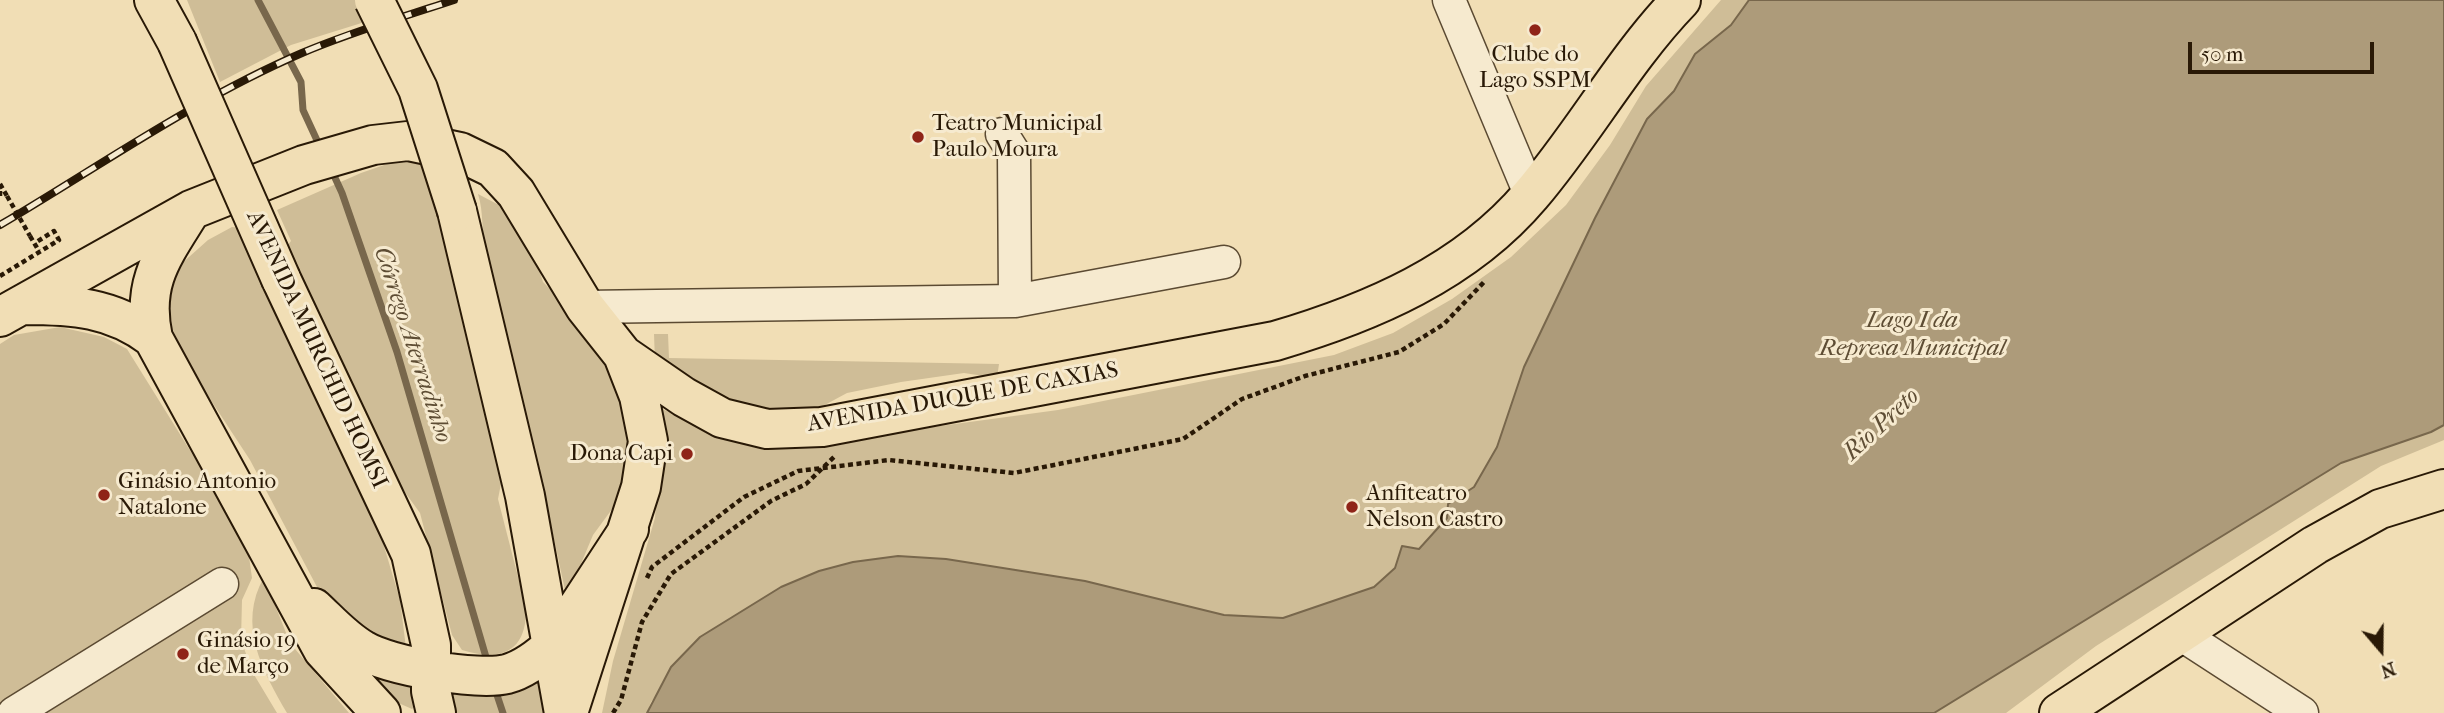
<!DOCTYPE html>
<html>
<head>
<meta charset="utf-8">
<style>
	body { margin:0 }
	#map { position:relative; width:2444px; height:713px; overflow:hidden; background:#f1deb5; font-family:"IM FELL French Canon",serif }
	canvas { display:block }
	.north { position:absolute; left:2346px; top:615px; width:70px; height:70px; -webkit-text-stroke:5px #f6eacf; paint-order:stroke; rotate:160deg; font-size:19px; font-weight:700; line-height:28px; text-align:center; color:#291906 }
	.north::after { content:''; display:block; margin:auto; width:24px; height:32px; background:#291906; clip-path:polygon(50% 0,100% 100%,50% 72%,0 100%) }
	.scale { position:absolute; left:2188px; top:42px; width:186px; height:32px; box-sizing:border-box; border:4px solid #291906; border-top:0; padding-left:9px; font-size:21px; line-height:24px; white-space:nowrap; color:#291906; -webkit-text-stroke:5px #f6eacf; paint-order:stroke }
</style>
</head>
<body>
<div id="map">
<canvas width="2444" height="713"></canvas>
<div class="north">N</div>
<div class="scale">50 m</div>
</div>
<script>
const c = document.querySelector('canvas').getContext('2d');
c.lineJoin = 'round';
function fillPath(path, color) { c.fillStyle = color; c.fill(path, 'evenodd'); }
function strokePath(path, color, width, dash) { c.strokeStyle = color; c.lineWidth = width; c.lineCap = dash ? 'butt' : 'round'; c.setLineDash(dash || []); c.stroke(path); }
function label(font, color, halo, rows, align = 'center') {
  c.font = font + ' "IM FELL French Canon",serif'; c.lineWidth = 6; c.setLineDash([]); c.textBaseline = 'middle'; c.strokeStyle = halo; c.fillStyle = color; for (const [text, x, y, turn = 0] of rows) {
    c.save(); c.translate(x, y); c.rotate((+turn || 0) * Math.PI / 180); c.textAlign = isNaN(turn) ? turn : align; if (halo) c.strokeText(text, 0, 0); c.fillText(text, 0, 0); c.restore();
  }
}
fillPath(new Path2D(`
	M187 0H357L368 21 291 45 220 82Z
	M1721 0H1749L1731 25 1695 54 1674 91 1647 119 1595 218 1524 367 1497 447 1474 487 1449 504 1447 518 1419 549 1402 546 1396 568 1374 587 1283 618 1224 615 1086 581 946 559 781 587 700 637 651 702 647 713H602L613 661 655 518 662 409 763 450 1058 410 1334 355 1393 333 1452 299 1511 257 1566 205 1610 145 1646 86Z
	M424 161 504 468 498 499 526 608C527 652 501 662 462 650L452 635 420 513 391 473 287 246 291 241 277 210 361 173 390 163Z
	M478 194 497 204H504L533 250 543 282 560 299 608 367 618 387 628 439V472L618 501 593 535 570 590H565C541 477 515 364 486 251 481 231 484 213 478 194Z
	M232 227 241 228 378 526 400 600 406 648 395 650 333 609 317 587 250 460 193 373 170 324 171 287 180 265 208 240Z
	M60 327 104 337 127 349 247 542 252 578 242 600 241 640 253 673 277 713H0V344L14 335Z
	M654 334H668L669 358 999 364 997 378 964 373 901 382 847 393 808 414 792 415 715 397 655 361Z
	M2444 425V440L2381 466 2096 646 2006 713H1934L2341 463 2431 432Z
	M264 577 290 643 349 713H287C262 670 237 625 264 577Z
	M364 667 410 672 415 706 412 709 385 697Z
	M538 677 549 713H450L445 687Z`), '#cfbd97');
const water = new Path2D(`
	M1749 0H2444V425L2431 432 2341 463 1934 713H647L671 667 700 637 781 587 819 571 853 562 898 556 946 559 1085 581 1224 615 1283 618 1374 587 1395 568 1402 546 1419 549 1447 518 1448 504 1474 487 1497 447 1524 367 1595 218 1647 119 1674 91 1695 54 1731 25Z`);
fillPath(water, '#ad9b7a');
strokePath(water, '#78674c', 2);
strokePath(new Path2D(`
	M258 0 301 82 303 110 321 149
	M331 169 342 193 397 352 488 664
	M494 686 503 713`), '#78674c', 7);
const minor = new Path2D(`
	M1449 0 1531 196
	M1002 134 1014 153 1015 301
	M585 307 1015 301 1224 262
	M2179 633 2302 713
	M14 713 222 584`);
const major = new Path2D(`
	M154 0 177 42
	M457 211 525 496 564 713
	M281 279 411 554 431 645V691L436 713
	M23 305C73 305 112 307 153 338L323 650 381 713
	M0 317 191 210 304 165 373 145 408 141 460 152 493 168 516 193 585 307 623 355 684 397 722 418 767 429 822 427 1275 341C1370 313 1465 273 1531 195 1584 133 1624 59 1681 0
	M153 338C141 283 162 257 190 212
	M314 608C330 623 344 639 363 650 389 666 478 681 507 674 525 669 540 657 553 645L629 529
	M568 713 641 487 648 441 639 396 623 355
	M2059 713 2315 545 2380 509 2444 489`);
strokePath(minor, '#5b4a32', 35);
strokePath(major, '#291906', 42);
strokePath(new Path2D(`
	M0 184 7 196
	M0 191V196
	M30 236 39 251
	M0 276 59 240 54 231 35 243
	M647 578 652 567 744 497 798 471 889 460 1014 473 1183 439 1242 399 1305 376 1399 352 1444 324 1485 281
	M613 713 621 700 642 622 671 574 771 501 806 484 834 457`), '#291906', 4.5, [5, 3.5]);
strokePath(minor, '#f6eacf', 32);
strokePath(major, '#f1deb5', 38);
const rail = new Path2D(`
	M0 225C100 166 195 99 302 53 351 32 403 17 454 0`);
strokePath(rail, '#291906', 8);
strokePath(rail, '#f6eacf', 5, [16]);
const majorBridge = new Path2D(`
	M374 0 418 89 457 211
	M177 42 281 279`);
strokePath(majorBridge, '#291906', 42, []);
strokePath(new Path2D(`
	M7 196 30 236`), '#291906', 4.5, [5, 3.5]);
strokePath(majorBridge, '#f1deb5', 38);
for (const [x, y, r, color] of [
	[1535,30,7,"#8f2418"],
	[918,137,7,"#8f2418"],
	[687,454,7,"#8f2418"],
	[104,495,7,"#8f2418"],
	[1352,507,7,"#8f2418"],
	[183,654,7,"#8f2418"]
]) { const dot = new Path2D(); dot.arc(x, y, r, 0, 2 * Math.PI); c.fillStyle = color; c.fill(dot); strokePath(dot, '#f6eacf', 2.5); }
label('23px', '#291906', '#f6eacf', [
	["Clube do",1535,55,"center"],
	["Lago SSPM",1535,81,"center"],
	["Teatro Municipal",932,124],
	["Paulo Moura",932,150],
	["Dona Capi",673,454,"right"],
	["Ginásio Antonio",118,482],
	["Natalone",118,508],
	["Anfiteatro",1366,494],
	["Nelson Castro",1366,520],
	["Ginásio 19",197,641],
	["de Março",197,667]
], 'left');
label('23px', '#291906', '#f6eacf', [
	["AVENIDA MURCHID HOMSI",316,350,65],
	["AVENIDA DUQUE DE CAXIAS",963,398,-10]
]);
label('italic 24px', '#5e4d34', '#f6eacf', [
	["Lago I da",1912,321],
	["Represa Municipal",1912,349],
	["Córrego Aterradinho",412,345,72],
	["Rio Preto",1882,425,-43]
]);
</script>
</body>
</html>
